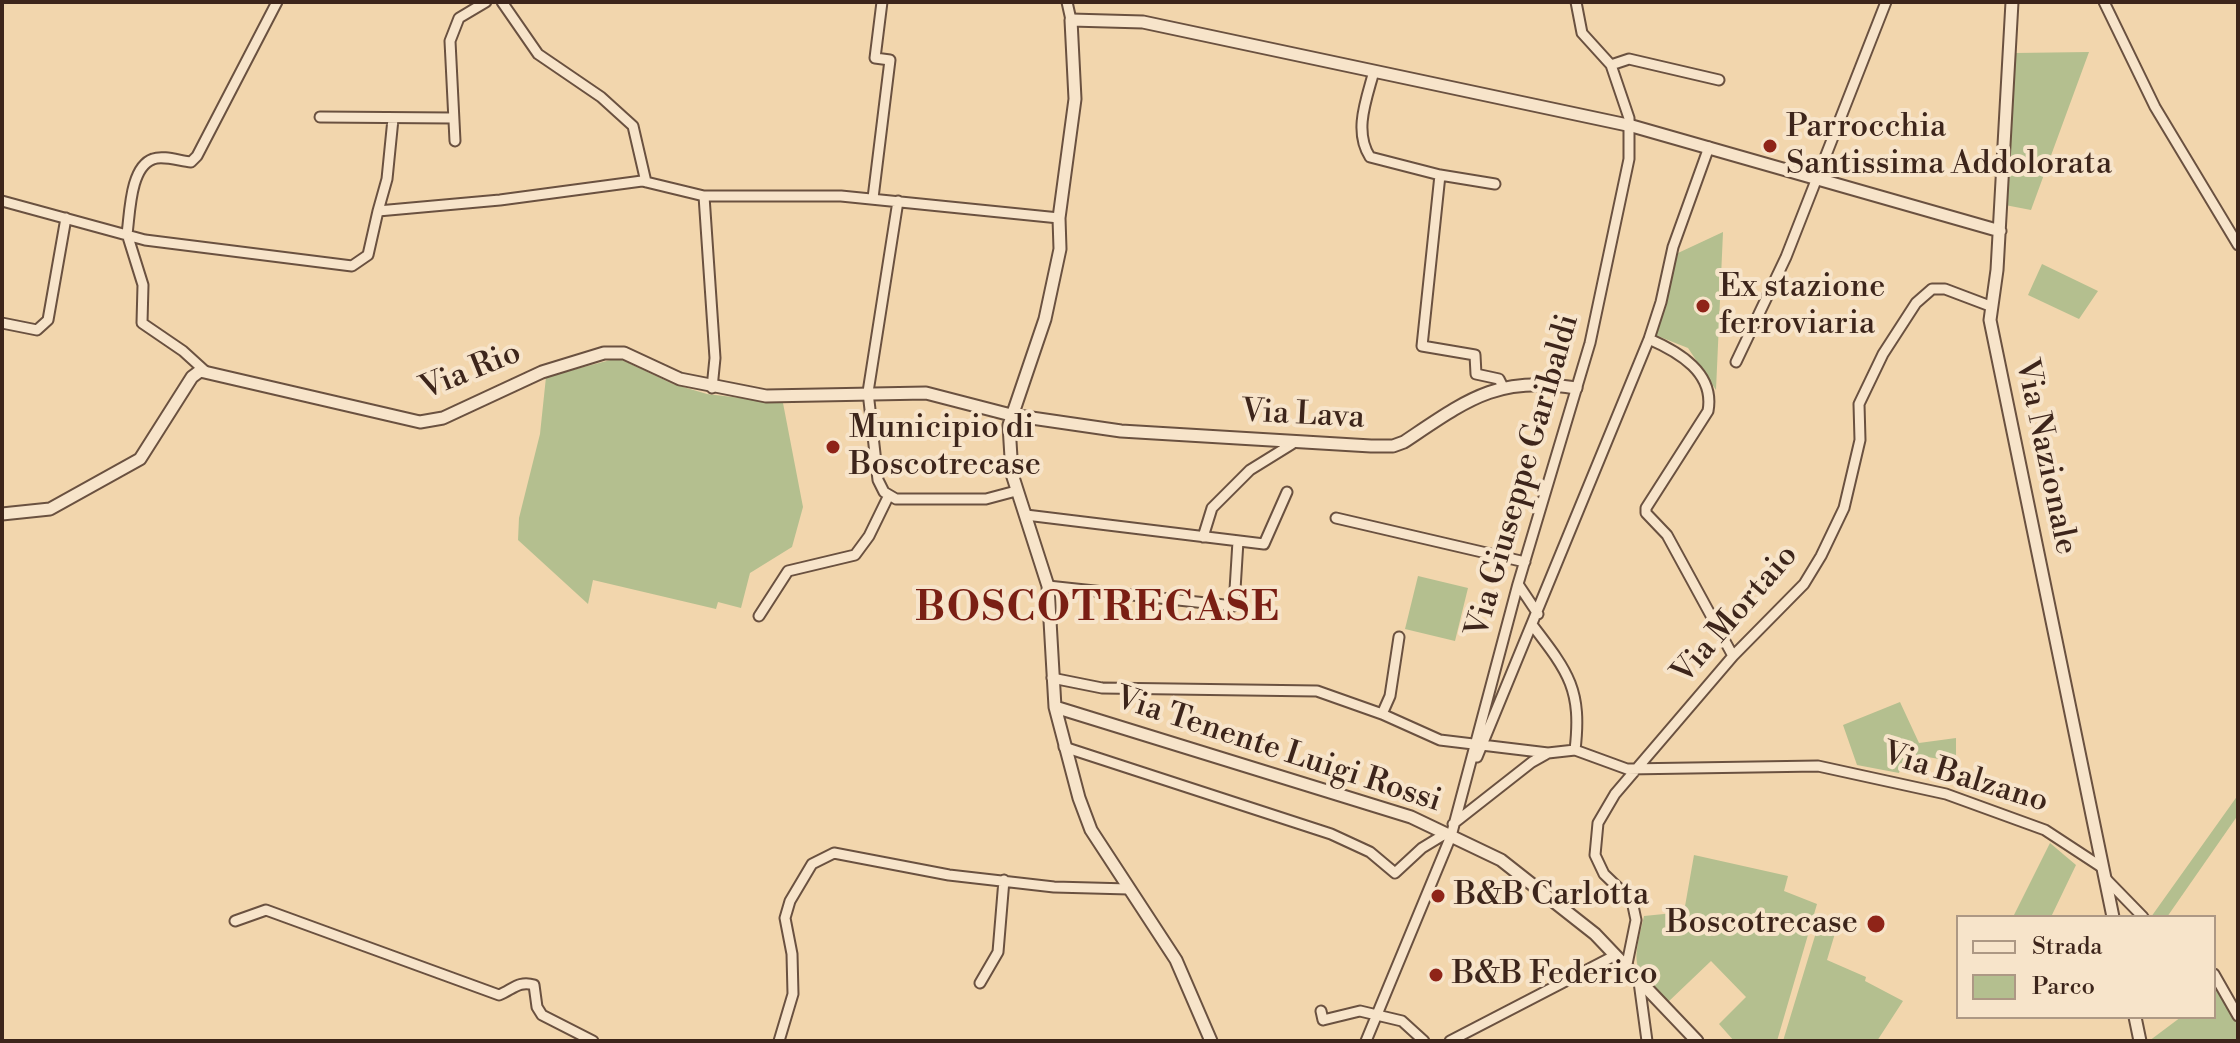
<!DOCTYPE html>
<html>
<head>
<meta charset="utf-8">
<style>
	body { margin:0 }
	#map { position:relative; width:2240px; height:1043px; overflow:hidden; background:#f2d6ad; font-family:"Libre Bodoni",serif }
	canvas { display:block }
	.frame { position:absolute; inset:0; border:4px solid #3d251b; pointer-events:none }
	.legend { position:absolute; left:1956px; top:915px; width:260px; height:104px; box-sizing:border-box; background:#f7e4ca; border:2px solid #ad9884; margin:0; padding:10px 14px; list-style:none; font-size:24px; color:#3d251b }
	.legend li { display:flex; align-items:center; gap:16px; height:40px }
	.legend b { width:40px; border:2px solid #ad9884 }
</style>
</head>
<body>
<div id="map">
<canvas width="2240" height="1043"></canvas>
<div class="frame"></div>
<ul class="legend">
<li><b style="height:10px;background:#f7e4ca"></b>Strada</li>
<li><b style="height:22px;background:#b4bf8f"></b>Parco</li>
</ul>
</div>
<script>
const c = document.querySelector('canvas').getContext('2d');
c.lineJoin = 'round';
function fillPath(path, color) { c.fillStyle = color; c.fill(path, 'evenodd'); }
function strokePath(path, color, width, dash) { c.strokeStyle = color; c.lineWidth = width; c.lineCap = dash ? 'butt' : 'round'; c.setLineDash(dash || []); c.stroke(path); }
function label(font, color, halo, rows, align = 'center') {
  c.font = font + ' "Libre Bodoni",serif'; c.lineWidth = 8; c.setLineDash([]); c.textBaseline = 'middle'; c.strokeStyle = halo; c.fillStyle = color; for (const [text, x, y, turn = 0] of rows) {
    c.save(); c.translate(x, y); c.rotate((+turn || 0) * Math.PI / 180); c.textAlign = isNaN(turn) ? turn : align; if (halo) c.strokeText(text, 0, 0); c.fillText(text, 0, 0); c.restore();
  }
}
fillPath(new Path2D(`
	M2089 52 2031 210 2005 205 2014 53Z
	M1723 232 1716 390 1688 348 1655 335 1678 253Z
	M2042 264 2098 291 2079 319 2028 295Z
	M618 358 673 384 707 394 783 403 803 507 792 547 750 573 741 608 718 602 716 609 593 580 588 604 518 540 519 518 540 434 546 377Z
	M1418 576 1468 588 1455 641 1405 629Z
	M1900 702 1919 743 1956 738V762L1905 753 1899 773 1857 765 1843 725Z
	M2238 795V815L2167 917H2151Z
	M2050 843 2076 865 2051 917H2013Z
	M1694 855 1788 876 1784 891 1817 904 1777 1041H1734L1719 1024 1746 997 1711 961 1667 1003C1631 966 1632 967 1644 916L1684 912Z
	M1818 926 1836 930 1827 960 1866 977 1865 981 1903 1001 1877 1041H1783Z
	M2214 977 2238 1024V1041H2149L2181 1017H2214Z`), '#b4bf8f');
const minor = new Path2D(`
	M502 2 538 54 601 97 633 126 646 182
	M1067 2 1071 20
	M2104 2 2155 107 2238 245
	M1611 65 1629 59 1719 80
	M1374 71C1367 98 1353 131 1370 157L1440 175 1495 184
	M320 117 452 118
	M455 141 450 41 459 18 486 2
	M1440 175 1422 346 1475 355 1476 374 1499 379 1503 387
	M704 196 715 358 712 388
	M873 198 890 60 875 58 882 2
	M2 201 145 240 352 266 368 255 378 211 500 200 642 181 704 196H841L1059 218
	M898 201 868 392 878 480 884 492 896 499H986L1016 491
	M378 211 387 179 393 119
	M127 234C130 213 130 167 153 159 163 155 180 161 191 162L197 156 277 2
	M128 237 143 285 142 323 183 351 205 371
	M2 323 37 330 48 320 66 218
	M1649 339C1679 352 1715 373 1708 411L1646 508V513L1667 535 1733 656
	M1736 362 1786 257 1886 2
	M1026 515 1264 544 1287 492
	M1336 518 1525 562
	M1203 537 1212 508 1250 470 1292 444
	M1518 584 1538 614
	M1048 586 1234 606 1238 541
	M759 616 788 571 855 555 869 536 889 495
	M1533 626C1569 673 1582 690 1575 750
	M1052 678 1102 688 1317 691 1382 714 1440 740 1548 753
	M1382 714 1390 696 1399 637
	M1064 747 1331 834 1370 852 1395 873 1422 848 1445 834
	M1477 757 1649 339 1661 302 1673 247 1709 147
	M1453 824 1532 762 1548 753 1575 750 1627 769 1818 766 1946 794 2045 830 2103 868
	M2105 878 2143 917
	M235 921 266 910 499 995C512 990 519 980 534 985L537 1007 542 1015 593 1041
	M1626 969 1636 920 1632 901 1604 874 1595 855 1598 823 1615 794 1733 656 1804 584 1821 556 1844 508 1860 440 1859 404 1883 354 1916 303 1932 289H1945L1990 306
	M2214 974 2238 1016
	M1639 982 1647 1041
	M980 983 998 952 1004 880
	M1321 1011 1323 1020 1360 1011 1402 1021 1424 1041
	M779 1041 793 994 792 954 785 918 790 901 812 864 834 853 949 875 1054 887 1129 889
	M1366 1041 1451 836 1518 584 1590 343 1629 159V118L1611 65 1582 33 1576 2
	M1450 1041 1614 956`);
const tertiary = new Path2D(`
	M2012 2 1997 270 1990 320 2113 917
	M2 514 50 509 140 459 192 377 200 371 420 422 443 418 542 372 604 353H624L680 379 766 396 926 393 1011 415 1121 431 1371 446H1393L1404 442C1467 400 1497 375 1576 388
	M1055 707 1411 817 1501 860 1595 934 1697 1041
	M2135 1017 2140 1041
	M1211 1041 1176 960 1091 830 1079 798 1055 707 1048 586 1012 474 1009 425 1045 319 1060 249 1059 218 1075 99 1071 20 1143 22 1632 126 2000 231`);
strokePath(minor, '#6a5140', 13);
strokePath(tertiary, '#6a5140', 15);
strokePath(minor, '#f7e4ca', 9);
strokePath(tertiary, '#f7e4ca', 11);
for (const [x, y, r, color] of [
	[1770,146,8,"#8f2418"],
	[1703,306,8,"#8f2418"],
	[833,447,8,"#8f2418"],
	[1438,896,8,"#8f2418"],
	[1876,924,10,"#8f2418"],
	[1436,975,8,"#8f2418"]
]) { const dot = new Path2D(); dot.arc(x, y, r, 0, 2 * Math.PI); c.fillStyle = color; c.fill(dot); strokePath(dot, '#f7e4ca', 3); }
label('32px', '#3d251b', '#f7e4ca', [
	["Parrocchia",1786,128],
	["Santissima Addolorata",1786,165],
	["Ex stazione",1719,288],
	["ferroviaria",1719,325],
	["Municipio di",849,429],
	["Boscotrecase",849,466],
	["B&B Carlotta",1454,896],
	["Boscotrecase",1858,924,"right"],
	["B&B Federico",1452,975]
], 'left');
label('32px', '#3d251b', '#f7e4ca', [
	["Via Rio",471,372,-22],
	["Via Lava",1303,416,3],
	["Via Nazionale",2045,457,78],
	["Via Giuseppe Garibaldi",1524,476,-74],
	["Via Mortaio",1736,615,-49],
	["Via Tenente Luigi Rossi",1278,751,18],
	["Via Balzano",1965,779,17]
]);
c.letterSpacing = '2px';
label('bold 40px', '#7a1f14', '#f7e4ca', [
	["BOSCOTRECASE",1098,610]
]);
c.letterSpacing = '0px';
</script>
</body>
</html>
